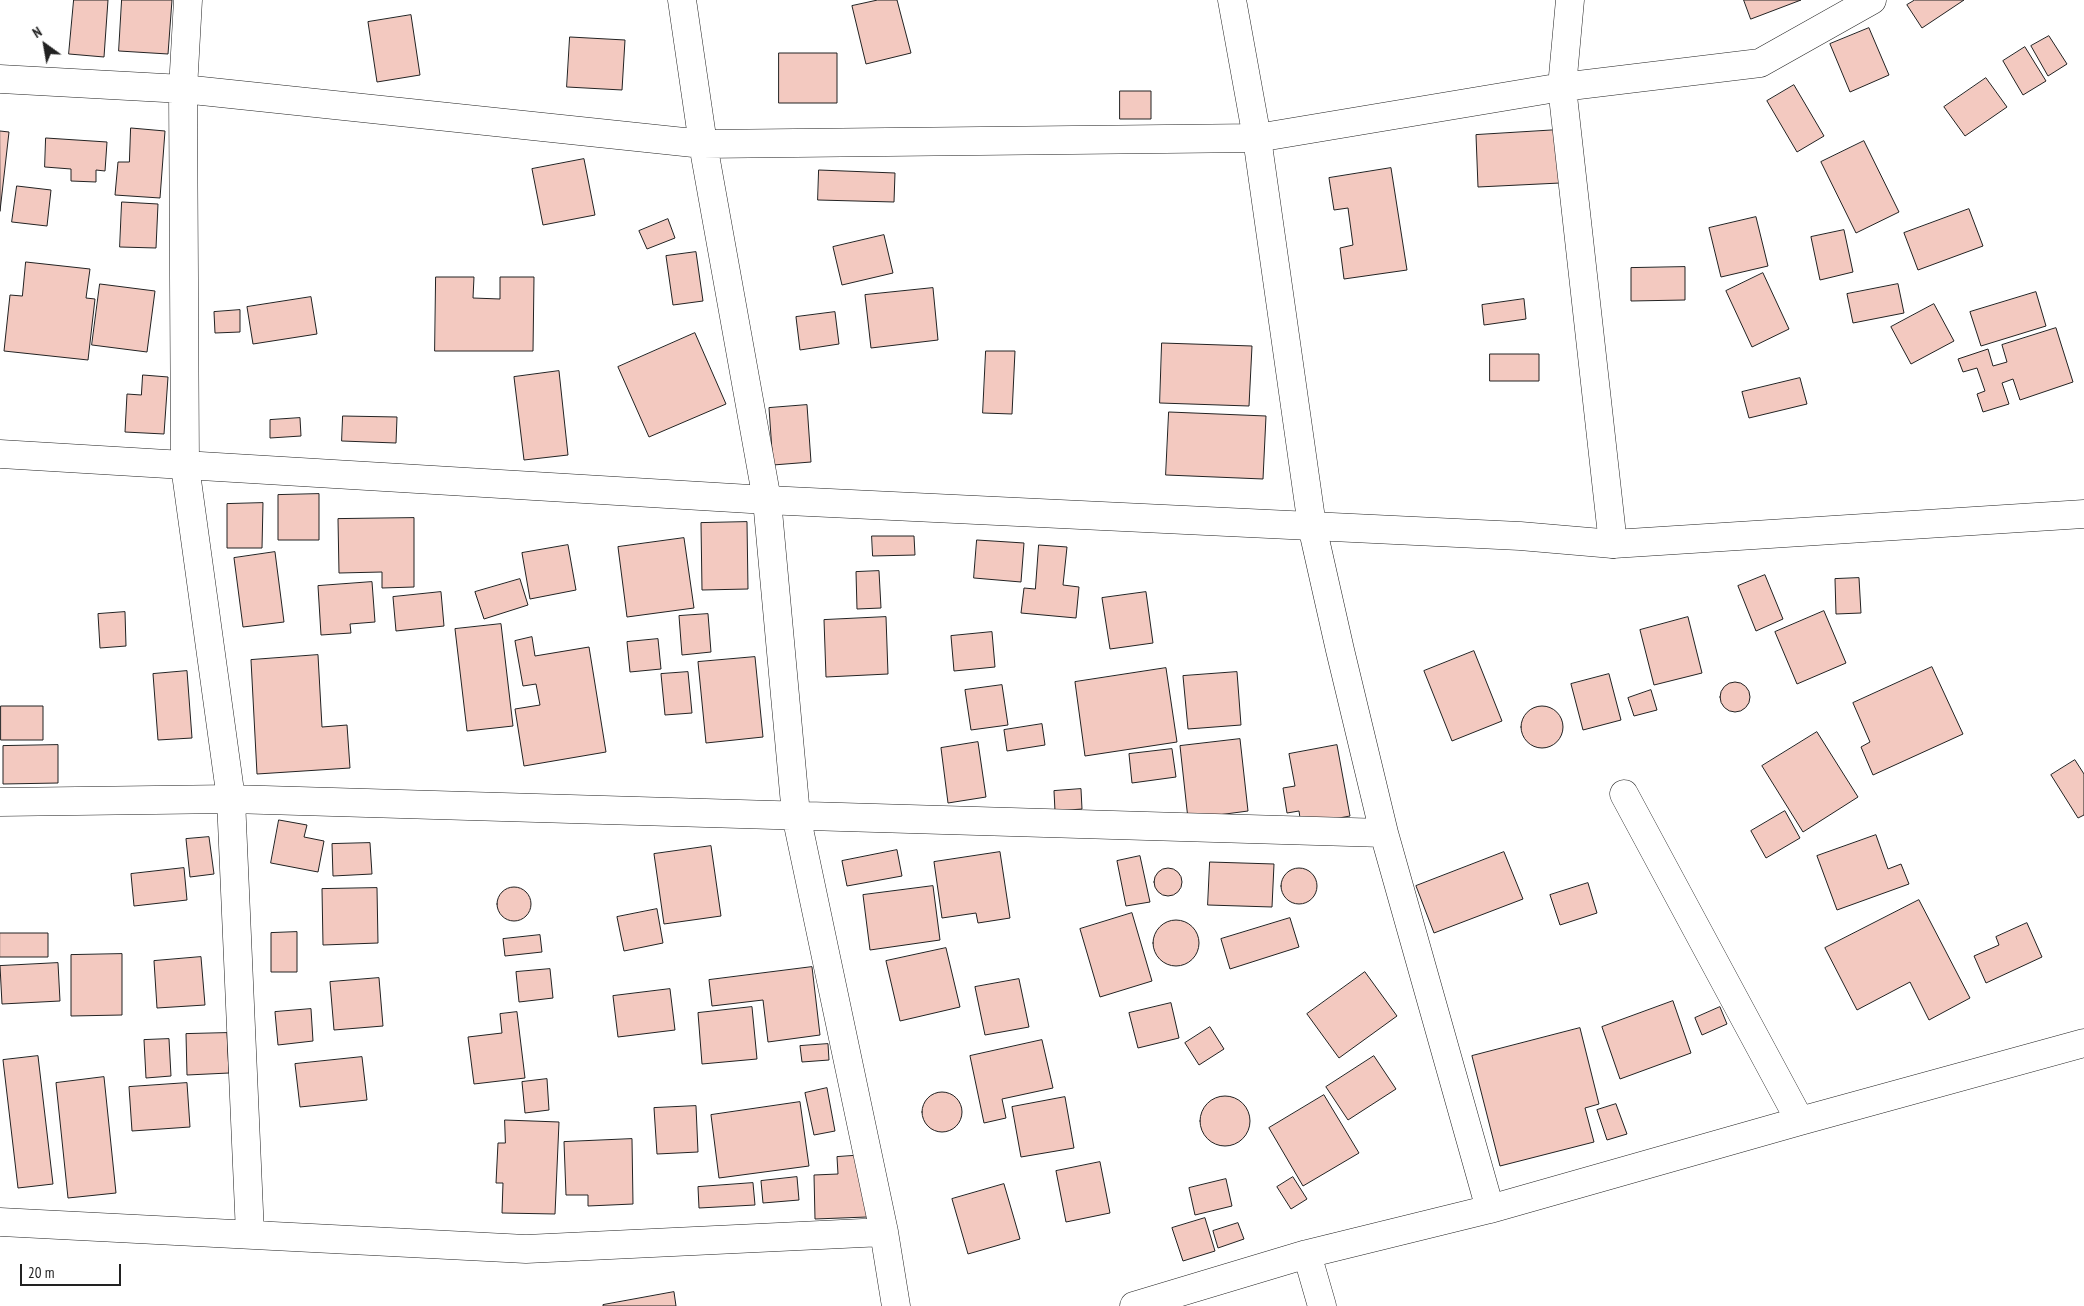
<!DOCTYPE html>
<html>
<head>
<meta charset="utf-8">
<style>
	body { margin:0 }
	#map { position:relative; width:2084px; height:1306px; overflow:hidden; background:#fff; font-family:"PT Sans Narrow",sans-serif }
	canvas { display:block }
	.north { position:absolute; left:20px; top:20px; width:50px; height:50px; -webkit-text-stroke:4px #fff; paint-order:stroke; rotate:328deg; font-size:14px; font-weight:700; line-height:20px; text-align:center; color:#222 }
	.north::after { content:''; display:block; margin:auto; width:18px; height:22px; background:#222; clip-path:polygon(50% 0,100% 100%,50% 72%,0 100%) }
	.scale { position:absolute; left:20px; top:1264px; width:101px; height:22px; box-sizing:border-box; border:2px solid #222; border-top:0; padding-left:6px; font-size:15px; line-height:18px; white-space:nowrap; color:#222; -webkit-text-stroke:4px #fff; paint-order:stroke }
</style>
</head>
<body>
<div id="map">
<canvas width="2084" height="1306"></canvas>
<div class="north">N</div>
<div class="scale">20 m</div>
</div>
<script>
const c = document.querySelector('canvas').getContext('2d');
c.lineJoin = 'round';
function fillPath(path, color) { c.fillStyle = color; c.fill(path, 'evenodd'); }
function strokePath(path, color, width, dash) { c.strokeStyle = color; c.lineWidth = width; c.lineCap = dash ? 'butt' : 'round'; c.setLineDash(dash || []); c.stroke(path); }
const building = new Path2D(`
	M74 0H108L104 57 69 54Z
	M122 0H172L168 54 119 51Z
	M878 0H897L911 53 866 64 852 6Z
	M1744 0H1801L1751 19Z
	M1915 0H1964L1922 28 1907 5Z
	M411 15 420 75 377 82 368 22Z
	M1869 28 1889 75 1850 92 1830 44Z
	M2049 36 2067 64 2048 76 2031 46Z
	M570 37 625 40 622 90 567 87Z
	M2025 47 2046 81 2023 95 2003 61Z
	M779 53H837V103H779Z
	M1986 78 2007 107 1965 136 1944 107Z
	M1794 85 1824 136 1797 152 1767 101Z
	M1120 91H1151V119H1120Z
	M131 128 165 131 160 198 115 195 118 162H129Z
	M1558 130 1560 183 1478 187 1476 135Z
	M0 131 9 132 0 211Z
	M46 138 107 142 105 171 96 170V182L71 181V169L45 167Z
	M1864 141 1899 212 1856 233 1821 162Z
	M584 159 595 215 543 225 532 169Z
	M1391 168 1407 270 1344 279 1340 248 1353 245 1348 208 1334 210 1329 178Z
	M819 170 895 173 894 202 818 200Z
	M17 186 51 190 47 226 12 222Z
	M122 202 158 204 156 248 120 247Z
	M1969 209 1983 246 1918 270 1904 233Z
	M1756 217 1768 266 1721 277 1709 228Z
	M668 219 675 238 647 249 639 231Z
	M1844 230 1853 272 1820 280 1811 237Z
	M884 235 893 273 842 285 833 247Z
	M696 252 703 301 673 305 666 256Z
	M26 262 90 269 86 298 95 299 88 360 4 351 10 295 22 296Z
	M1685 267V300L1631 301V268Z
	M1763 273 1789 329 1752 347 1726 291Z
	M436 277H474L473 298 500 299V277H534L533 351H435Z
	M100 284 155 291 147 352 92 345Z
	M1898 284 1904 313 1853 323 1847 294Z
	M933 288 938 340 871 348 865 295Z
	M2036 292 2046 326 1981 346 1970 312Z
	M311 297 317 334 253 344 247 307Z
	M1524 299 1526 319 1484 325 1482 305Z
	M1934 304 1954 341 1911 364 1891 327Z
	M240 310V332L215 333 214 312Z
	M835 312 839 344 800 350 796 317Z
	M2056 328 2073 382 2020 400 2013 379 2002 383 2009 404 1983 412 1977 394 1985 391 1977 368 1963 372 1958 359 1988 349 1993 366 2007 362 2002 345Z
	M695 333 726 404 649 437 618 367Z
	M1162 343 1252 346 1249 406 1160 403Z
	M986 351H1015L1012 414 983 413Z
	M1490 354H1539V381H1490Z
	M559 371 568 455 524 460 514 377Z
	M143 375 168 377 164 434 125 432 127 394 141 395Z
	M1800 378 1807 404 1749 418 1742 392Z
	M807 405 811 462 773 465 769 408Z
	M1169 412 1266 416 1263 479 1166 475Z
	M343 416 397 417 396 443 342 441Z
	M300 418 301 436 270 438V420Z
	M319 494V540H278V495Z
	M263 503 262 548H227V504Z
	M414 518V587L382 588V572L339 573 338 519Z
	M747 522 748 589 702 590 701 523Z
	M872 536H914L915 555 873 556Z
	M684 538 694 608 627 617 618 547Z
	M977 540 1024 543 1021 582 974 578Z
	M568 545 576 590 530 599 522 553Z
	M1039 545 1067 547 1063 585 1079 587 1076 618 1021 613 1024 588 1035 589Z
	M275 552 284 622 243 627 234 558Z
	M879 571 881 608 857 609 856 572Z
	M1765 575 1783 619 1756 631 1738 586Z
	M1859 578 1861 613 1836 614 1835 579Z
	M520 579 528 605 484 619 475 592Z
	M372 582 375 622 350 624 351 633 321 635 318 586Z
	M441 592 444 626 396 631 393 597Z
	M1146 592 1153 643 1110 649 1102 598Z
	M1824 611 1846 663 1797 684 1775 632Z
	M125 612 126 646 100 648 98 614Z
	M708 614 711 652 682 655 679 616Z
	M886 617 888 674 826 677 824 620Z
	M1688 617 1702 673 1654 685 1640 630Z
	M501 624 513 726 467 731 455 629Z
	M992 632 995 667 954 671 951 636Z
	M532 637 535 656 589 647 606 752 524 766 515 709 540 705 536 684 523 686 515 641Z
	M658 639 661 669 630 672 627 642Z
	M1474 651 1502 721 1452 741 1424 671Z
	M318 655 322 727 347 725 350 768 257 774 251 660Z
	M755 657 763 737 706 743 698 662Z
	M1932 667 1963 734 1873 775 1861 747 1870 742 1853 703Z
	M1166 668 1177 742 1085 756 1075 682Z
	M187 671 192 738 158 740 153 674Z
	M688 672 692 713 665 715 661 674Z
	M1237 672 1241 725 1188 729 1183 676Z
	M1609 674 1621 720 1583 730 1571 684Z
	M1720 697a15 15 0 1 1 30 0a15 15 0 1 1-30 0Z
	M1002 685 1008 725 971 730 965 690Z
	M1651 690 1657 710 1634 716 1628 698Z
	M1521 727a21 21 0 1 1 42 0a21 21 0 1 1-42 0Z
	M1 706H43V740H1Z
	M1042 724 1045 745 1007 751 1004 730Z
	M1817 732 1858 797 1803 832 1762 766Z
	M1240 739 1248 811 1188 819 1180 746Z
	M978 742 986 797 948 803 941 748Z
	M58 745V783L3 784V746Z
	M1337 745 1350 816 1301 825 1299 811 1287 813 1283 788 1295 786 1289 754Z
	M1172 749 1176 777 1132 783 1129 754Z
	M2075 760 2084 774V815L2078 818 2051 775Z
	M1081 789 1082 809 1055 811 1054 791Z
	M1785 811 1800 838 1766 858 1751 831Z
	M279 820 307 825 304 837 324 841 318 872 271 863Z
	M1876 835 1888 869 1901 864 1909 884 1837 910 1817 856Z
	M209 837 214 874 190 877 186 839Z
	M370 843 372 874 333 876 332 844Z
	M711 846 721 916 664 924 654 854Z
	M897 850 902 876 847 886 842 861Z
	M1000 852 1010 918 978 923 976 913 942 918 934 862Z
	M1504 852 1523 899 1434 933 1416 886Z
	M1140 856 1150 902 1126 906 1117 861Z
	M1210 862 1274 864 1272 907 1208 905Z
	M1154 882a14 14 0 1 1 28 0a14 14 0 1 1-28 0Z
	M184 868 187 900 134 906 131 874Z
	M1281 886a18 18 0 1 1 36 0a18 18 0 1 1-36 0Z
	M1588 883 1597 913 1560 925 1550 895Z
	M933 886 940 940 870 950 863 895Z
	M497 904a17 17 0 1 1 34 0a17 17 0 1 1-34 0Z
	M377 888 378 943 323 945 322 889Z
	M1919 900 1970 998 1929 1020 1910 982 1857 1010 1825 948Z
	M657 909 663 943 624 951 617 917Z
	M1132 913 1152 981 1100 997 1080 929Z
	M1290 918 1299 947 1230 969 1221 939Z
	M1153 943a23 23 0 1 1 46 0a23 23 0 1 1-46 0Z
	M2027 923 2042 957 1986 983 1974 956 1999 945 1996 937Z
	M297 932V972H271V933Z
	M0 933H48V957H0Z
	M540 935 542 952 505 956 503 939Z
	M946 948 960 1007 900 1021 886 961Z
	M122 954V1015L71 1016V955Z
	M201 957 205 1005 157 1008 154 961Z
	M58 963 60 1001 2 1004 0 966Z
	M812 967 820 1035 768 1042 763 1000 712 1006 709 980Z
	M550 969 553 998 519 1002 516 972Z
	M1365 972 1397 1016 1339 1058 1307 1014Z
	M379 978 383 1026 334 1030 330 982Z
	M1019 979 1029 1027 985 1035 975 987Z
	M670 989 675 1030 618 1037 613 996Z
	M1673 1001 1691 1053 1620 1079 1602 1027Z
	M1171 1003 1179 1038 1138 1048 1129 1013Z
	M752 1007 757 1059 702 1064 698 1013Z
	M1720 1007 1727 1024 1702 1035 1695 1018Z
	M311 1009 313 1041 278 1045 275 1012Z
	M517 1012 525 1078 474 1084 468 1037 502 1033 500 1014Z
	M1210 1027 1224 1049 1199 1065 1185 1043Z
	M1580 1028 1599 1104 1585 1108 1594 1142 1500 1166 1472 1056Z
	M227 1033 229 1073 187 1075 186 1034Z
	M169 1039 171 1076 146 1078 144 1040Z
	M1042 1040 1053 1088 1002 1099 1006 1118 984 1123 970 1056Z
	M828 1044 829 1060 802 1062 800 1046Z
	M38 1056 53 1184 18 1188 3 1060Z
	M1374 1056 1396 1089 1348 1120 1326 1087Z
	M362 1057 367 1100 300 1107 295 1064Z
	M104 1077 116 1193 68 1198 56 1083Z
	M547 1079 549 1110 525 1113 522 1082Z
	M187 1083 190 1127 132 1131 129 1087Z
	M827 1088 835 1131 814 1135 805 1093Z
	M922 1112a20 20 0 1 1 40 0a20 20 0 1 1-40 0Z
	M1324 1095 1359 1153 1303 1186 1269 1128Z
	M1200 1121a25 25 0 1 1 50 0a25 25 0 1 1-50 0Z
	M1065 1097 1074 1148 1021 1157 1012 1107Z
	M800 1102 809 1166 719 1178 711 1115Z
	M1616 1104 1627 1134 1607 1140 1597 1110Z
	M696 1106 698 1152 657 1154 654 1108Z
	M505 1120 559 1122 555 1214 502 1213 503 1183H496L498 1143H505Z
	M632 1139 633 1204 588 1206V1195H566L564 1142Z
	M865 1155 867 1217 815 1219 814 1175 838 1174 837 1157Z
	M1100 1162 1110 1213 1066 1222 1056 1171Z
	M797 1177 799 1200 763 1203 761 1181Z
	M1293 1177 1307 1199 1291 1209 1277 1187Z
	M1226 1179 1232 1206 1195 1215 1189 1188Z
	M753 1183 755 1205 699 1208 698 1187Z
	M1004 1184 1020 1239 968 1254 952 1199Z
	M1205 1218 1215 1251 1183 1261 1172 1228Z
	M1238 1223 1244 1239 1218 1248 1213 1231Z
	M674 1292 676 1306H603V1305Z`);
fillPath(building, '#f3c9c0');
strokePath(building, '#222', 1);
const street = new Path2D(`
	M188 0 183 89 185 466 231 799 250 1234
	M682 0 703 144 767 500 796 815 884 1232 896 1306
	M1232 0 1257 138 1312 526 1340 650 1384 833 1490 1209
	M1570 0 1562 87 1613 544
	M0 79 183 89 703 144 1257 138 1562 87 1760 63 1872 0
	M1624 794 1800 1121
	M0 802 231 799 1384 833
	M0 1222 526 1249 884 1232
	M1307 1254 1322 1306
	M1134 1306 1307 1254 1490 1209 1800 1121 2084 1043`);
const secondary = new Path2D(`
	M0 454 767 500 1520 536 1613 544 2084 514`);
strokePath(street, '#222', 29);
strokePath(secondary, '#222', 29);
strokePath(street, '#fff', 28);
strokePath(secondary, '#fff', 28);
</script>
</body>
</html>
